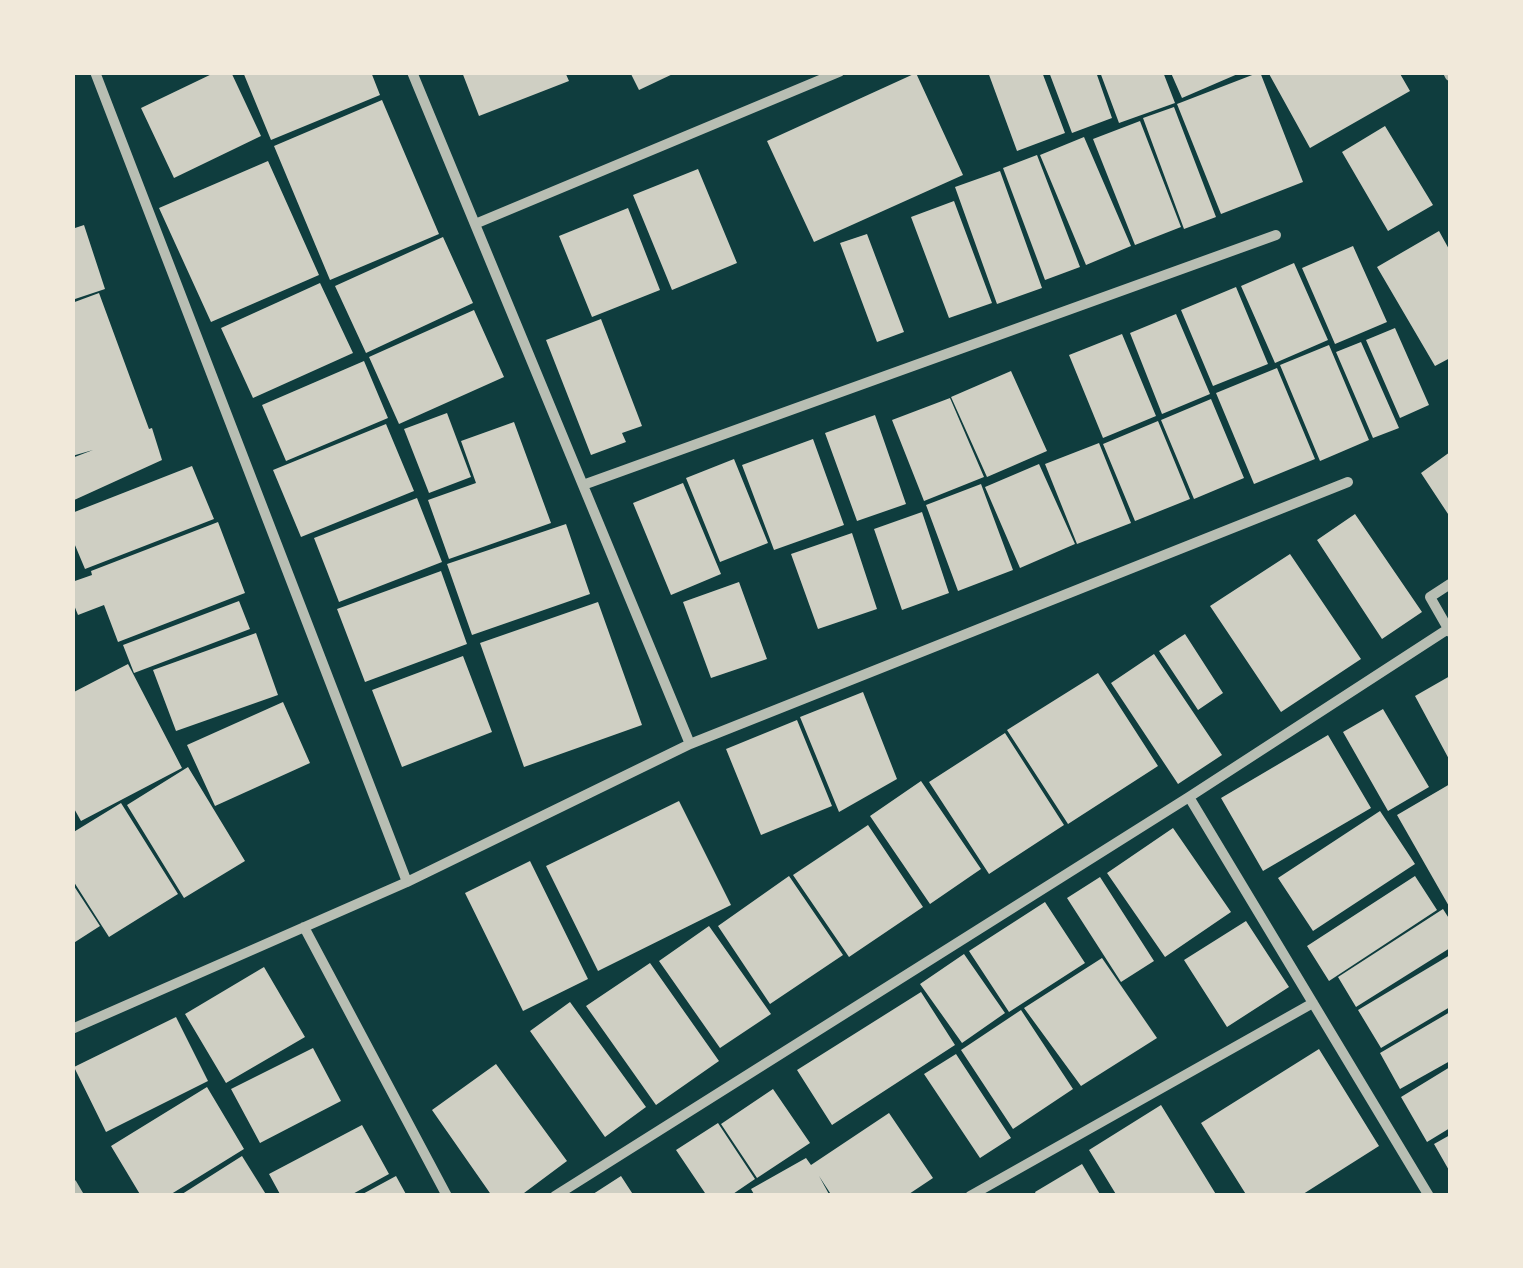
<!DOCTYPE html>
<html>
<head>
<meta charset="utf-8">
<style>
	body { margin:0 }
	#map { position:relative; width:1523px; height:1268px; overflow:hidden; background:#0f3d3e; font-family:Bitter,serif }
	canvas { display:block }
	.frame { position:absolute; inset:0; border:75px solid #f1e9da; pointer-events:none }
</style>
</head>
<body>
<div id="map">
<canvas width="1523" height="1268"></canvas>
<div class="frame"></div>
</div>
<script>
const c = document.querySelector('canvas').getContext('2d');
c.lineJoin = 'round';
function fillPath(path, color) { c.fillStyle = color; c.fill(path, 'evenodd'); }
function strokePath(path, color, width, dash) { c.strokeStyle = color; c.lineWidth = width; c.lineCap = dash ? 'butt' : 'round'; c.setLineDash(dash || []); c.stroke(path); }
fillPath(new Path2D(`
	M216 72H231L261 136 174 178 141 108Z
	M243 72H371L380 95 271 140Z
	M462 72H565L569 81 479 116Z
	M630 72H677L639 90Z
	M988 72H1042L1065 133 1017 151Z
	M1049 72H1096L1112 118 1072 133Z
	M1100 72H1163L1175 103 1119 123Z
	M1260 72 1303 182 1221 214 1177 104Z
	M1268 72H1399L1410 91 1310 148Z
	M916 73 963 175 814 242 767 141Z
	M1171 73H1240L1182 98Z
	M382 100 439 234 330 280 274 146Z
	M1174 107 1216 217 1184 229 1143 118Z
	M1140 121 1181 227 1135 245 1093 139Z
	M1385 126 1433 205 1388 231 1342 152Z
	M1084 137 1131 246 1086 265 1040 155Z
	M1037 155 1080 267 1045 280 1003 168Z
	M268 161 319 275 211 322 159 208Z
	M698 169 737 263 672 290 633 195Z
	M1000 171 1042 288 997 304 955 187Z
	M954 201 992 303 949 318 911 217Z
	M628 208 660 290 592 317 559 236Z
	M84 225 105 289 72 300V229Z
	M1439 231 1450 251V358L1435 366 1377 267Z
	M867 234 904 332 877 342 840 243Z
	M443 237 473 303 366 353 335 286Z
	M1353 246 1387 322 1335 344 1302 268Z
	M1294 263 1328 340 1275 363 1241 286Z
	M320 283 353 353 253 398 221 328Z
	M1236 287 1268 364 1213 386 1181 310Z
	M99 293 149 429 152 428 162 460 72 501V458L93 450 72 456V303Z
	M474 310 504 377 399 424 369 357Z
	M1176 314 1210 394 1162 414 1130 333Z
	M601 319 642 426 622 433 626 442 591 455 546 340Z
	M1395 328 1429 405 1400 418 1366 340Z
	M1122 334 1156 416 1103 438 1069 355Z
	M1361 342 1399 428 1373 438 1336 352Z
	M1329 345 1369 440 1320 461 1280 365Z
	M364 361 388 418 286 461 262 405Z
	M1277 368 1315 459 1254 484 1216 393Z
	M1011 371 1047 451 987 477 951 397Z
	M950 398 984 477 924 501 892 420Z
	M1211 399 1244 478 1194 499 1161 420Z
	M447 413 471 477 429 493 404 429Z
	M875 415 906 504 857 521 825 433Z
	M1158 421 1190 499 1135 521 1103 444Z
	M514 422 551 523 449 559 428 500 476 483 461 441Z
	M386 424 414 491 301 537 273 470Z
	M813 439 844 525 774 550 742 465Z
	M1099 443 1131 523 1077 544 1045 464Z
	M1450 452V517L1421 473Z
	M734 459 768 543 720 562 686 478Z
	M1039 464 1075 544 1020 568 985 487Z
	M192 466 214 519 85 569 72 538V513Z
	M683 483 721 574 671 595 633 503Z
	M981 484 1013 570 958 591 926 505Z
	M417 498 442 562 339 602 314 538Z
	M922 512 949 593 902 610 874 529Z
	M1355 514 1422 612 1382 639 1317 540Z
	M218 522 245 593 118 642 104 605 78 615 72 600V582L92 575 91 571Z
	M566 524 590 594 472 635 447 564Z
	M852 533 877 609 818 629 791 554Z
	M1290 554 1361 659 1281 712 1210 606Z
	M441 571 467 644 365 682 337 609Z
	M739 582 767 659 711 678 683 602Z
	M239 601 250 629 134 673 123 645Z
	M598 602 642 725 524 767 480 643Z
	M256 633 278 695 176 731 153 670Z
	M1185 634 1223 693 1198 710 1159 651Z
	M1154 654 1222 755 1178 784 1111 683Z
	M463 656 492 732 402 767 372 690Z
	M128 664 182 768 81 821 72 805V693Z
	M1098 673 1158 766 1068 824 1007 730Z
	M1450 676V761L1415 696Z
	M863 692 897 779 839 812 800 717Z
	M283 702 310 763 215 806 187 745Z
	M1383 709 1429 787 1388 811 1343 732Z
	M797 720 832 806 761 835 726 749Z
	M1005 733 1064 825 989 874 929 782Z
	M1328 735 1371 808 1263 871 1221 798Z
	M188 767 245 861 184 898 127 805Z
	M921 781 981 869 930 904 870 816Z
	M1450 784V908L1397 815Z
	M679 801 731 905 598 971 546 866Z
	M121 803 178 894 109 937 72 879V833Z
	M1380 811 1415 864 1313 931 1278 878Z
	M868 825 923 907 849 957 793 875Z
	M1173 828 1231 912 1165 957 1107 873Z
	M530 861 588 979 523 1011 465 893Z
	M789 876 843 955 770 1004 718 926Z
	M1415 876 1437 910 1329 981 1307 946Z
	M1100 877 1154 961 1121 982 1067 898Z
	M72 883 100 926 72 944Z
	M1045 902 1085 963 1009 1012 969 951Z
	M1443 909 1450 920V948L1356 1007 1338 977Z
	M1246 921 1289 987 1227 1027 1184 960Z
	M709 926 771 1014 720 1048 659 961Z
	M964 954 1005 1013 962 1043 920 984Z
	M1450 955V1007L1381 1048 1358 1010Z
	M1102 958 1157 1038 1081 1086 1024 1008Z
	M650 963 719 1061 656 1105 586 1006Z
	M264 967 305 1037 226 1083 185 1014Z
	M921 992 955 1045 832 1125 797 1070Z
	M570 1002 646 1107 605 1137 530 1031Z
	M1021 1010 1073 1089 1013 1129 961 1050Z
	M1450 1012V1061L1400 1089 1380 1053Z
	M176 1017 208 1081 106 1132 74 1067Z
	M313 1048 341 1101 260 1143 231 1089Z
	M1319 1049 1379 1146 1300 1196H1247L1201 1123Z
	M956 1054 1011 1138 980 1158 924 1074Z
	M496 1064 567 1161 520 1196H492L432 1110Z
	M1450 1067V1128L1427 1142 1401 1097Z
	M207 1087 244 1149 168 1196H141L111 1146Z
	M773 1089 810 1143 757 1178 721 1124Z
	M1161 1105 1217 1196H1117L1089 1150Z
	M889 1113 933 1178 906 1196H832L819 1176 830 1196H755L751 1189 806 1158 811 1165Z
	M718 1123 755 1179 730 1196H707L676 1150Z
	M362 1125 389 1174 349 1196H281L269 1174Z
	M1450 1135V1172L1434 1144Z
	M242 1156 267 1196H179Z
	M1082 1164 1101 1196H1037L1035 1192Z
	M396 1176 407 1196H359Z
	M621 1176 634 1196H590Z`), '#cfcfc3');
strokePath(new Path2D(`
	M95 72 407 882
	M412 72 690 744
	M1448 72 1450 76
	M475 224 839 72
	M583 485 1276 235
	M1450 632 1430 597 1450 584
	M1189 797 1429 1196
	M304 927 447 1196
	M72 1029 407 882 690 744 1348 482
	M72 1184 79 1196
	M555 1196 1189 797 1448 629
	M970 1196 1313 1003`), '#b8beb3', 10);
</script>
</body>
</html>
